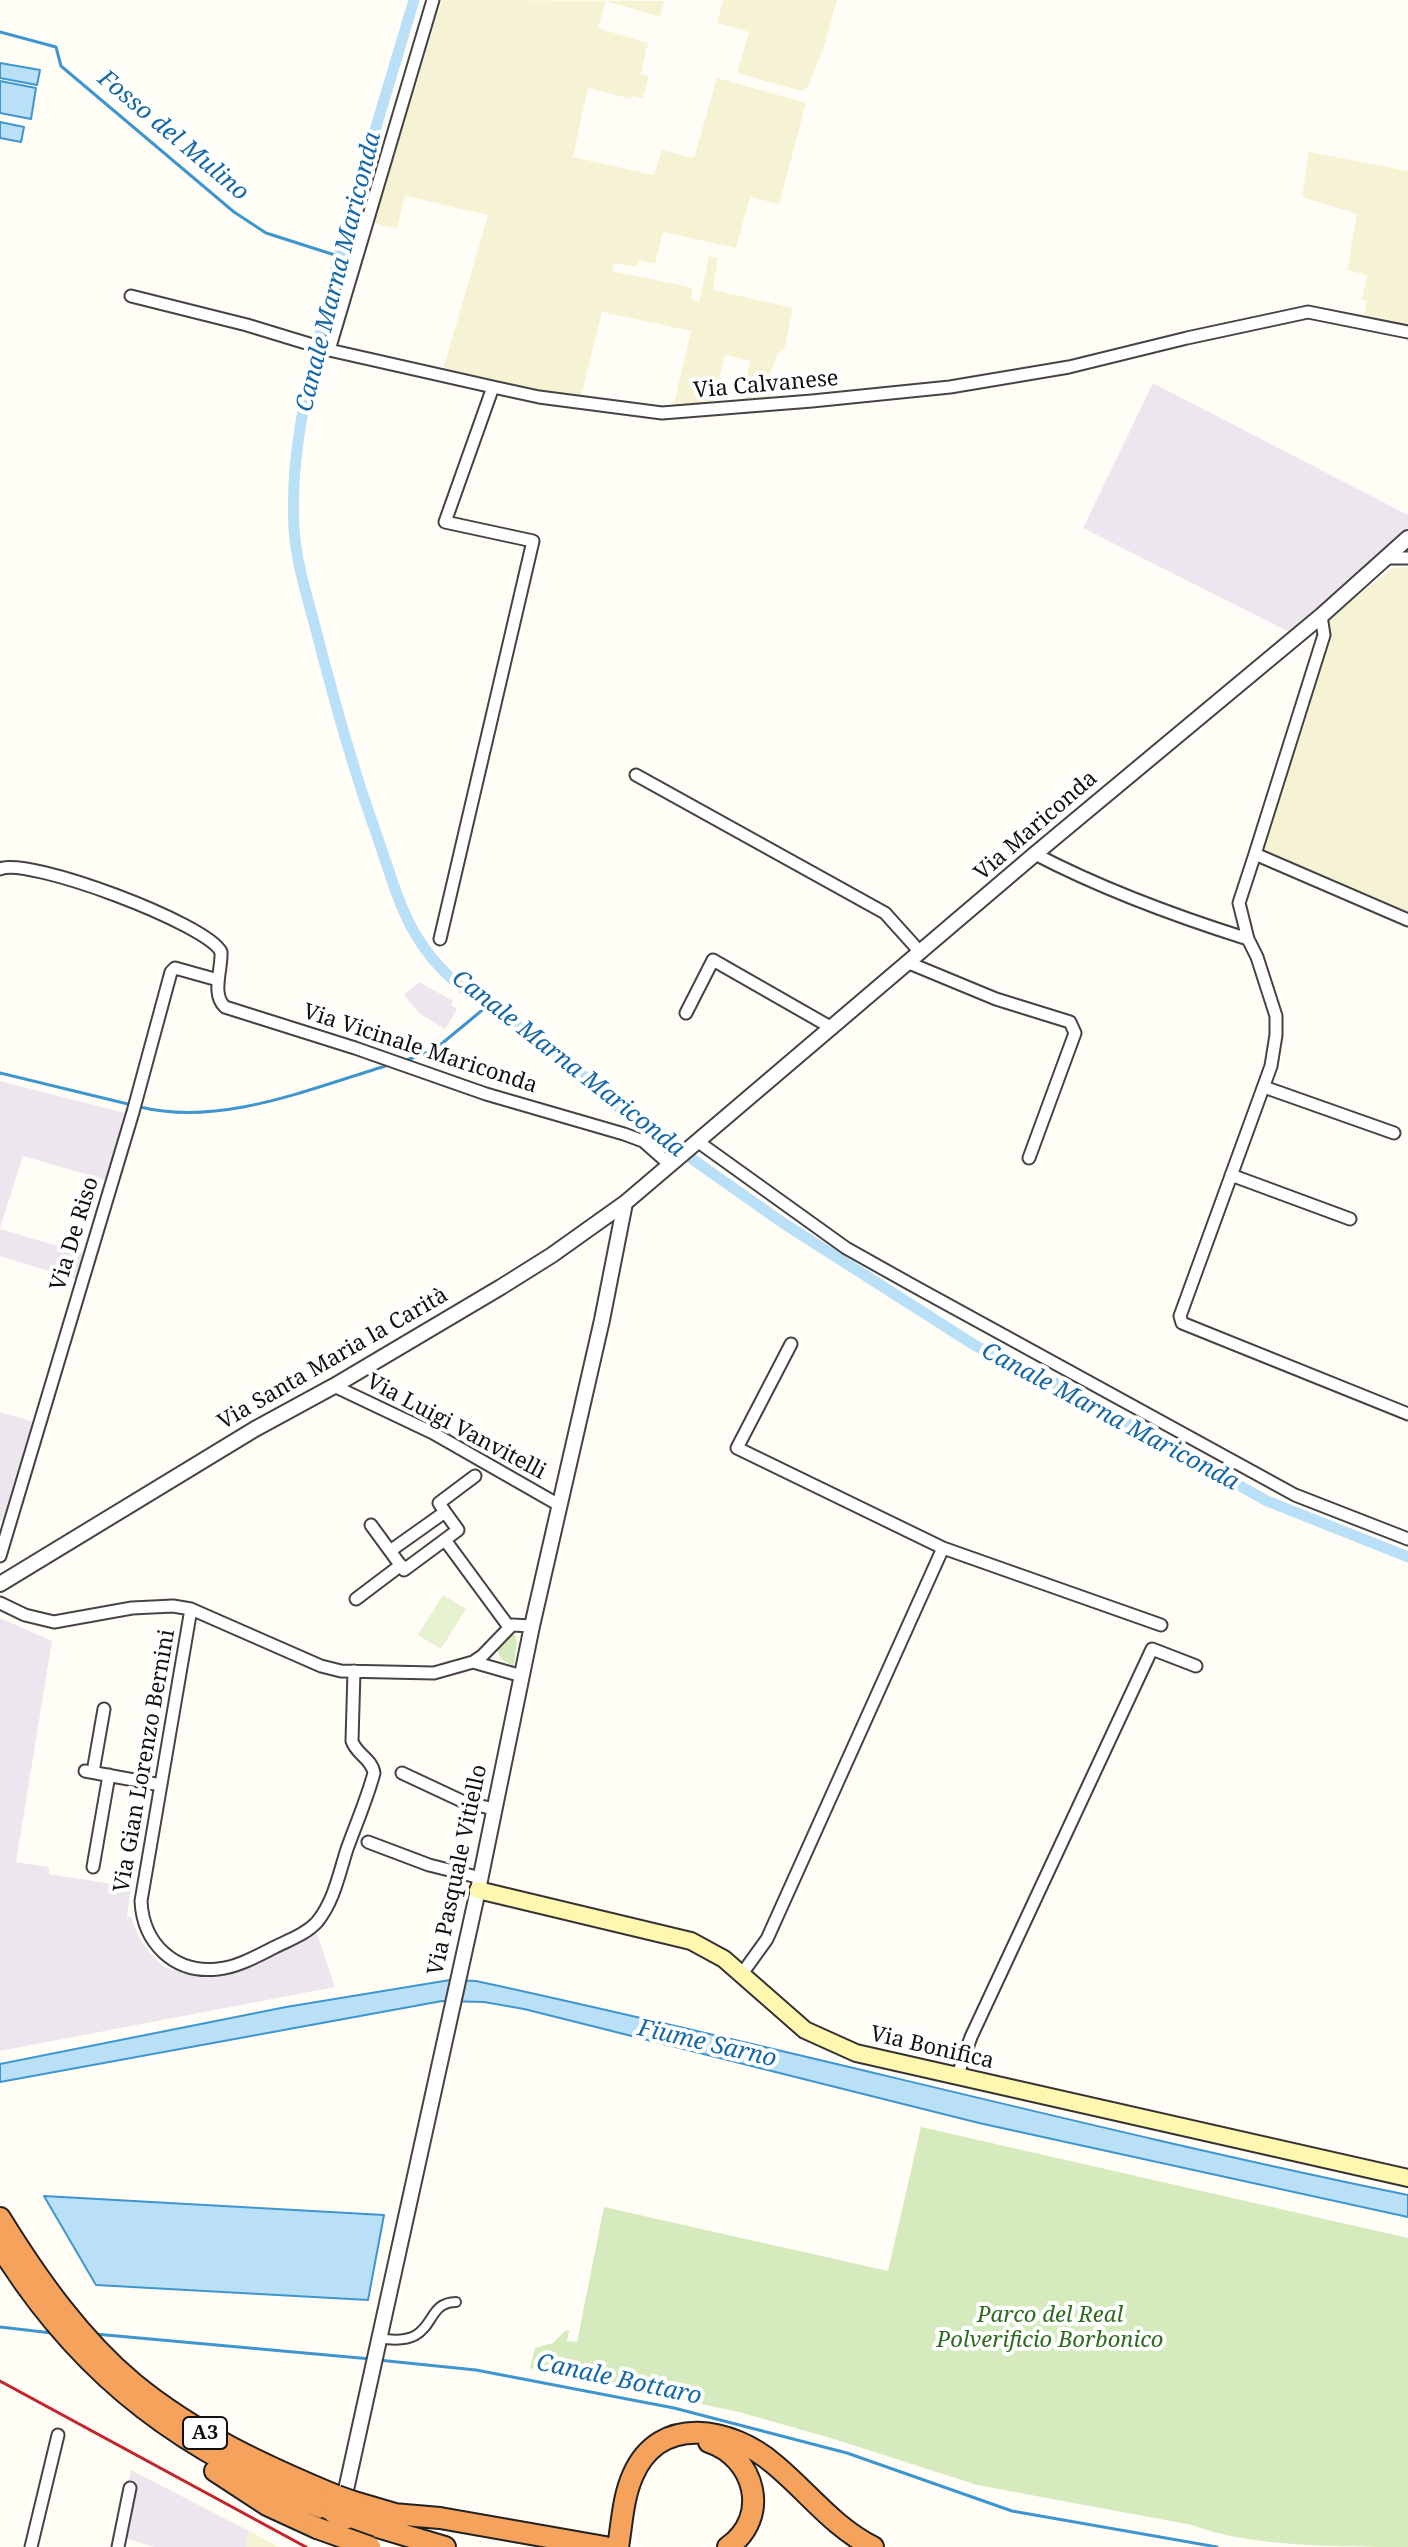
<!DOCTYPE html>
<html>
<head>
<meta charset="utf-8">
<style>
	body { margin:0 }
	canvas { display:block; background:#fffdf5 }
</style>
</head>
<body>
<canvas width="1408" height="2547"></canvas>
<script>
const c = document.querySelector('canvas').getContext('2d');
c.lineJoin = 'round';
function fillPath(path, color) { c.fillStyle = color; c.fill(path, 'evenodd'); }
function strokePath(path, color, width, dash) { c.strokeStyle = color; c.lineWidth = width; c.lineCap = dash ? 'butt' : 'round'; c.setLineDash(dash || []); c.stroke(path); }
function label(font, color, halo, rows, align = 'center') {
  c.font = font + ' "Noto Serif",serif'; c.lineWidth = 8; c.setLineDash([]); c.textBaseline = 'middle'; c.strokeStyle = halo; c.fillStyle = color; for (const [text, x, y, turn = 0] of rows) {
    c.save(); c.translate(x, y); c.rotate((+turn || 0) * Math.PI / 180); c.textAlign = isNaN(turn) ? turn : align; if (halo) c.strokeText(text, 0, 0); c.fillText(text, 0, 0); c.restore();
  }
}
fillPath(new Path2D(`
	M1153 383 1408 515V531L1289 632 1083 528Z
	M419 982 453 1001 451 1005 457 1009 445 1029 419 1013 404 995Z
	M0 1081 129 1114 109 1181 23 1156 0 1228Z
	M0 1229 85 1254 78 1280 0 1256Z
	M0 1412 34 1422 5 1522 0 1520Z
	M0 1618 52 1641 16 1862 49 1867V1874L131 1887 127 1917H131L138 1935 149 1952 164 1967 194 1976 215 1977 237 1972 259 1964 317 1933 335 1987 0 2051Z
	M131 2470 249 2531 246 2547H154L115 2535Z`), '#eee6ef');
fillPath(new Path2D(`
	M442 0 664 1 660 17 606 1 598 28 648 43 641 74 649 76 643 98 632 96 631 99 588 88 573 157 654 175 662 150 694 158 717 78 806 103 779 204 750 197 736 248 663 232 655 264 639 260 636 267 614 263 612 271 693 288 691 300 699 302 709 256 718 258 713 290 793 308 784 350 778 353 770 376 771 400 742 403 750 361 725 355 713 404 673 408 691 331 602 312 580 401 442 373 488 215 405 196 397 229 374 223Z
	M723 0H837L824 47 808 87 801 91 737 73 749 32 717 23Z
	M1309 152 1408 171V329L1363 319 1367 301 1362 299 1367 275 1347 270 1357 214 1302 197Z
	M1408 567V918L1259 854 1330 619 1392 568Z
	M249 2531 279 2547H246Z`), '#f6f3d4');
fillPath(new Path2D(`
	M510 1634 515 1635 517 1641 514 1666C504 1662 497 1658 498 1646Z
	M921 2127 1408 2238V2547C1344 2547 1248 2547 1192 2525L977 2485 834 2439 739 2412 530 2368 535 2348 553 2343 566 2330 569 2331 567 2341 577 2342 604 2207 888 2271Z`), '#d5ebbd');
fillPath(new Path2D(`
	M443 1595 466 1609 441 1649 418 1635Z`), '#e6f2cf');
const water = new Path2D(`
	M0 63 40 70 37 85 0 78Z
	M0 81 36 88 31 119 0 113Z
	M0 122 24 127 21 142 0 138Z
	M450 1980 476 1981C787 2048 1096 2131 1408 2195V2217L979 2123 524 2009 484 2002 442 2001 0 2082V2064L286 2007Z
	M44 2196 384 2215 368 2300 96 2285Z`);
fillPath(water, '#b9e0f7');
strokePath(water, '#3f96cf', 2);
strokePath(new Path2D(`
	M0 32 56 47 61 66 234 212 266 233 338 256
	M404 1061 434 1050 486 1007
	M0 1073 132 1105
	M140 1107C222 1127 311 1088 389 1065
	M0 2327 52 2333
	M95 2334 371 2359
	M378 2360 476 2370 674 2408 847 2453 1012 2511 1217 2547`), '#3f96cf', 3);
strokePath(new Path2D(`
	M414 0C382 108 348 216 322 325 306 392 290 458 294 528 296 563 308 599 317 634 334 700 352 766 375 830 398 895 405 940 460 986 473 996 484 1006 500 1013L584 1076 607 1099 783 1223 976 1346 1061 1386 1267 1501 1408 1557`), '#b9e0f7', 11);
const pedestrian = new Path2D(`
	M379 2338C440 2349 421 2302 456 2302`);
const minor = new Path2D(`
	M131 296 247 325 329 350 493 387 539 397 662 413 812 401 950 387 1069 367 1187 338 1308 312 1408 332
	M329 350 433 0
	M1387 558H1408
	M1321 616 1324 635 1255 854 1408 920
	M636 775 885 913 921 953
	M1035 854C1102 889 1175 916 1248 939L1257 957 1276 1016V1035L1271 1066 1180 1316 1182 1323 1408 1414
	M0 869C27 856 208 924 221 952 222 970 211 994 225 1007L355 1048 486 1094 624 1134 643 1141 669 1164
	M440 939 533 541 445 522 493 387
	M1248 939 1239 903 1255 854
	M909 963 996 999 1070 1022 1075 1033 1029 1158
	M686 1013 713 960 832 1028
	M1264 1087 1394 1133
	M697 1141 846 1248 912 1285 1295 1495 1408 1539
	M1231 1175 1350 1219
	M791 1344 737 1448 943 1548 1161 1625
	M334 1386 433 1433 559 1505
	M445 1512 458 1530 404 1570 390 1551Z
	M445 1512 439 1503 475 1476
	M371 1525 390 1551
	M445 1540 509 1627
	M0 1556 133 1112 171 972 175 968 218 980
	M356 1599 401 1565
	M0 1603 25 1615 54 1622 132 1608 173 1606 191 1609 321 1666 341 1671 434 1673 473 1662 482 1656 512 1625 532 1626
	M191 1609 141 1901C143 1943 174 1974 218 1969 238 1967 257 1956 275 1947 289 1940 306 1934 317 1922 334 1901 339 1874 347 1849 356 1824 367 1799 374 1773 372 1759 356 1754 352 1741L354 1671
	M473 1662 522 1676
	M85 1771 161 1785
	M93 1772 104 1709
	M402 1773 464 1802 494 1809
	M368 1842 429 1865 481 1878
	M93 1867 109 1775
	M741 1975 767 1939 943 1548
	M957 2077 971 2037 1152 1649 1196 1666
	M31 2547 58 2435
	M118 2547 130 2488`);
const tertiary = new Path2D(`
	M0 1584 255 1429 334 1386 501 1287 552 1255 625 1203 1035 854 1321 616 1408 538
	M342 2508 478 1890 532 1626 602 1320 625 1203`);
const secondary = new Path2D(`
	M478 1890 691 1941 724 1959 805 2030 856 2053 1408 2178`);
const motorway = new Path2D(`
	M0 2218C37 2278 80 2339 134 2384 195 2434 265 2466 337 2496
	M0 2246C84 2382 188 2454 334 2513
	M709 2442C755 2457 771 2517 728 2547
	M215 2471 267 2505 317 2528
	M351 2501 402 2516
	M393 2514 440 2518 605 2547
	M347 2518 445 2547
	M618 2547C622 2523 623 2497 633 2475 660 2413 732 2428 774 2464 808 2492 833 2527 873 2547`);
strokePath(pedestrian, '#444', 12);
strokePath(minor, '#444', 15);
strokePath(tertiary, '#444', 18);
strokePath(secondary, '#333', 20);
strokePath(motorway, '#222', 24);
strokePath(pedestrian, '#fff', 8);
strokePath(minor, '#fff', 11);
strokePath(tertiary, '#fff', 14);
strokePath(secondary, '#fff6b0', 16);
strokePath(motorway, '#f5a25d', 20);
strokePath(new Path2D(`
	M0 2381 306 2547`), '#c4262e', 3);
const motorwayBridge = new Path2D(`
	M337 2496 351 2501
	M334 2513 347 2518
	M317 2528 370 2547`);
strokePath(motorwayBridge, '#222', 24, []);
strokePath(motorwayBridge, '#f5a25d', 20);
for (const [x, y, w] of [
	[205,2433,44]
]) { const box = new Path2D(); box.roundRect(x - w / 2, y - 16, w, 32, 6); c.fillStyle = '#fff'; c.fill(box); strokePath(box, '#111', 2); }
label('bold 20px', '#111', null, [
	["A3",205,2433]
]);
label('22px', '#111', '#fff', [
	["Via Calvanese",766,385,-5],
	["Via Mariconda",1036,826,-41],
	["Via Vicinale Mariconda",420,1049,18],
	["Via De Riso",75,1234,-73],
	["Via Santa Maria la Carità",333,1359,-30],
	["Via Luigi Vanvitelli",456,1427,28],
	["Via Gian Lorenzo Bernini",145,1761,-80],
	["Via Pasquale Vitiello",458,1870,-78],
	["Via Bonifica",932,2048,13]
]);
label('italic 22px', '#2f6b1f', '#fff', [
	["Parco del Real",1050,2316],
	["Polverificio Borbonico",1050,2341]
]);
label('italic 24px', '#1768a6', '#fff', [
	["Fosso del Mulino",173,136,40],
	["Canale Marna Mariconda",339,272,-76],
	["Canale Marna Mariconda",568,1064,38],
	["Canale Marna Mariconda",1110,1417,28],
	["Fiume Sarno",707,2044,13],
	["Canale Bottaro",619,2380,12]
]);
</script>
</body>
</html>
